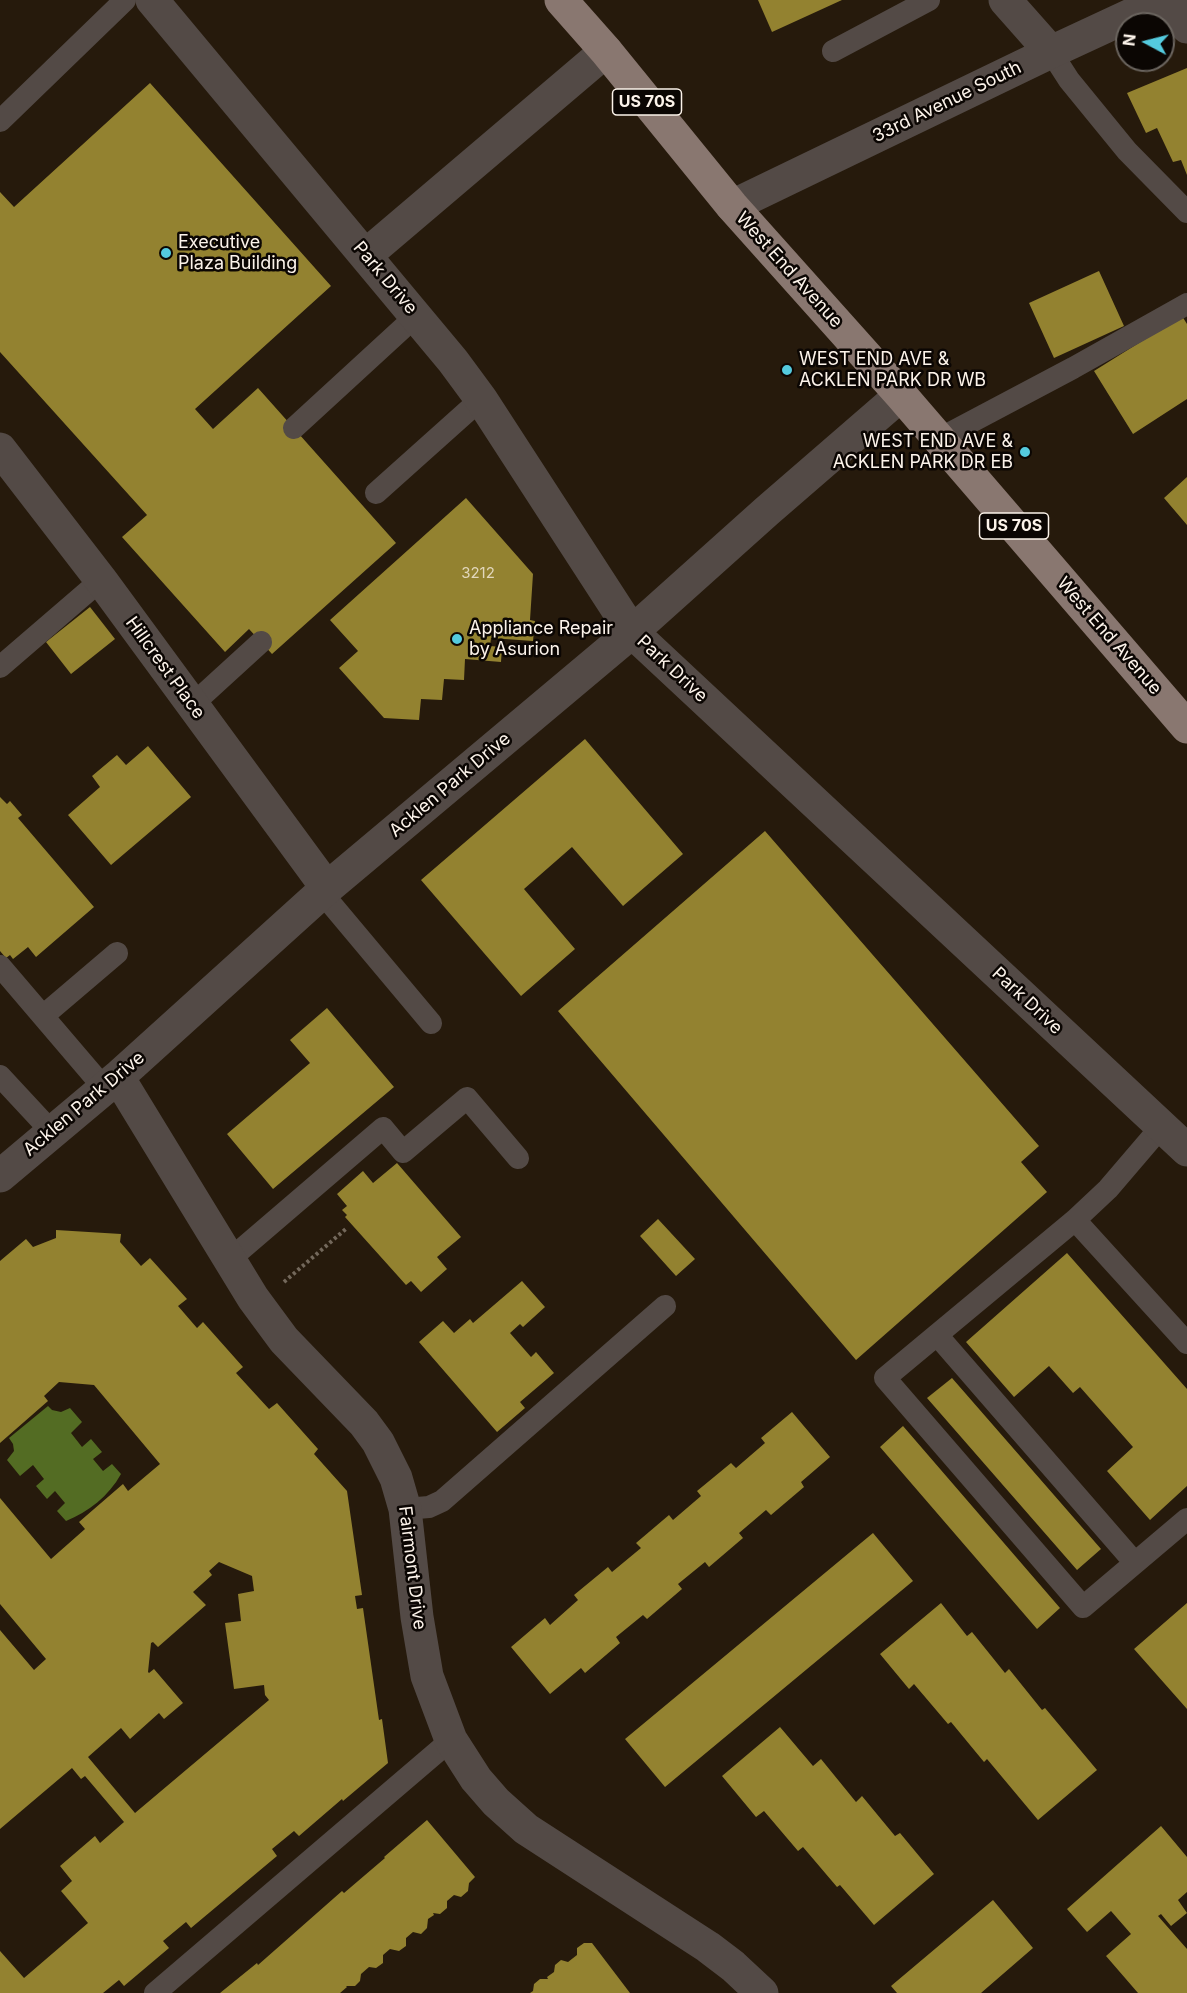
<!DOCTYPE html>
<html>
<head>
<meta charset="utf-8">
<style>
	body { margin:0 }
	#map { position:relative; width:1187px; height:1993px; overflow:hidden; background:#261a0c; font-family:Inter,sans-serif }
	canvas { display:block }
	.north { position:absolute; left:1115px; top:12px; width:60px; height:60px; box-sizing:border-box; background:#0b0603; border:2px solid #6b655f; border-radius:50%; rotate:277deg; font-size:16px; font-weight:700; line-height:24px; text-align:center; color:#fcf3ea }
	.north::after { content:''; display:block; margin:auto; width:21px; height:27px; background:#54cade; clip-path:polygon(50% 0,100% 100%,50% 72%,0 100%) }
</style>
</head>
<body>
<div id="map">
<canvas width="1187" height="1993"></canvas>
<div class="north">N</div>
</div>
<script>
const c = document.querySelector('canvas').getContext('2d');
c.lineJoin = 'round';
function fillPath(path, color) { c.fillStyle = color; c.fill(path, 'evenodd'); }
function strokePath(path, color, width, dash) { c.strokeStyle = color; c.lineWidth = width; c.lineCap = dash ? 'butt' : 'round'; c.setLineDash(dash || []); c.stroke(path); }
function label(font, color, halo, rows, align = 'center') {
  c.font = font + ' Inter,sans-serif'; c.lineWidth = 5; c.setLineDash([]); c.textBaseline = 'middle'; c.strokeStyle = halo; c.fillStyle = color; for (const [text, x, y, turn = 0] of rows) {
    c.save(); c.translate(x, y); c.rotate((+turn || 0) * Math.PI / 180); c.textAlign = isNaN(turn) ? turn : align; if (halo) c.strokeText(text, 0, 0); c.fillText(text, 0, 0); c.restore();
  }
}
fillPath(new Path2D(`
	M48 1406 52 1410 61 1412 70 1408 82 1422 71 1433 82 1447 91 1439 102 1452 93 1459 103 1471 112 1464 121 1474C109 1496 88 1512 66 1521L57 1511 65 1503 55 1491 47 1499 36 1486 44 1479 33 1465 20 1476 7 1460 14 1451 13 1444 9 1438Z`), '#536c23');
fillPath(new Path2D(`
	M758 0H842L772 32Z
	M1187 68V175L1181 160 1173 162 1157 128 1146 133 1127 93Z
	M150 83 331 286 195 409 213 429 258 388 396 543 272 654 249 629 225 652 122 537 147 515 0 352V192L14 207Z
	M1099 271 1124 326 1054 358 1029 303Z
	M1182 316 1187 324V399L1133 434 1094 371Z
	M1187 477V525L1164 498Z
	M466 498 533 574 530 620 535 621 533 641 491 638 490 646 502 647 501 662 465 659 464 680 444 679 442 700 421 699 419 720 384 718 339 668 358 651 330 620Z
	M90 607 115 639 71 674 46 642Z
	M585 739 683 854 623 906 572 847 524 889 575 949 521 996 421 880Z
	M148 746 191 797 111 865 68 815 100 787 92 776 117 755 126 765Z
	M0 797 7 804 10 801 22 815 18 818 94 907 36 957 28 947 13 959 10 955 6 958 0 951Z
	M765 831 1039 1146 1021 1162 1047 1192 856 1360 558 1011Z
	M327 1008 394 1087 273 1189 227 1134 310 1063 290 1040Z
	M397 1163 461 1237 437 1257 447 1269 421 1292 411 1281 406 1285 345 1217 347 1215 342 1210 347 1206 337 1194 363 1171 373 1183Z
	M658 1219 695 1259 676 1276 640 1236Z
	M56 1230 121 1234 120 1242 141 1266 150 1258 187 1299 178 1306 197 1328 203 1322 243 1367 236 1373 269 1409 277 1403 318 1449 314 1454 347 1491 362 1595 355 1596 357 1609 363 1608 379 1720 382 1719 388 1763 343 1801 342 1799 299 1836 294 1831 272 1849 277 1856 191 1928 186 1922 163 1941 169 1948 124 1986 119 1980 103 1993H0V1951L24 1978 88 1923 61 1891 72 1881 60 1866 95 1836 100 1843 124 1822 85 1776 81 1779 72 1768 0 1829V1630L34 1670 46 1659 0 1604V1498L51 1559 85 1529 79 1522 123 1484 128 1491 160 1464 94 1385 59 1382 44 1396 48 1401 0 1443V1261L26 1239 33 1247 56 1238ZM219 1562 252 1576 254 1591 238 1594 241 1621 225 1623 234 1689 264 1685 265 1695 269 1700 135 1813 88 1757 121 1728 130 1739 159 1713 164 1719 183 1703 154 1669 149 1673 148 1672 151 1643 153 1642 158 1647 206 1605 193 1592 212 1575 209 1571Z
	M1067 1253 1187 1389V1486L1150 1520 1107 1471 1133 1447 1080 1387 1073 1393 1049 1366 1014 1397 966 1342Z
	M522 1281 545 1307 523 1327 520 1324 510 1333 531 1357 536 1352 554 1373 520 1402 525 1408 497 1432 419 1342 443 1321 454 1333 470 1319 473 1323Z
	M952 1378 1101 1549 1077 1570 927 1398Z
	M792 1412 830 1457 801 1482 804 1487 771 1515 766 1510 739 1533 743 1538 709 1567 705 1562 678 1584 682 1589 647 1619 643 1615 616 1637 620 1643 585 1673 581 1668 550 1694 511 1647 545 1618 550 1625 578 1600 574 1595 608 1567 612 1572 641 1548 636 1543 669 1515 673 1520 701 1496 697 1491 731 1463 736 1468 765 1443 761 1438Z
	M903 1426 1060 1608 1037 1629 880 1447Z
	M873 1533 913 1581 665 1787 625 1739Z
	M941 1603 967 1636 972 1632 1005 1673 1009 1669 1042 1710 1045 1708 1097 1770 1038 1820 987 1759 984 1762 951 1722 948 1724 914 1684 909 1689 880 1654Z
	M1187 1603V1709L1134 1649Z
	M780 1727 813 1766 821 1759 856 1802 862 1796 895 1836 900 1833 934 1874 874 1925 840 1885 837 1887 803 1847 798 1851 764 1811 756 1817 722 1776Z
	M427 1820 475 1877 469 1883 468 1891 461 1897 454 1895 447 1901V1908L440 1914 433 1913 434 1915 428 1919 427 1928 421 1934 413 1932 406 1938V1946L399 1951 390 1949 383 1955V1963L376 1968 369 1967 361 1974 360 1981 355 1986H346L347 1987 340 1993H220L257 1963 258 1965 342 1891 344 1893 385 1858 384 1857Z
	M1161 1826 1187 1857V1892L1178 1900 1187 1913 1171 1926 1161 1914 1158 1916 1187 1949V1993H1138L1106 1956 1131 1934 1111 1911 1087 1932 1067 1909Z
	M993 1900 1033 1948 981 1993H897L891 1986Z
	M584 1943H592L630 1993H530L533 1991 534 1984 540 1979H548L547 1977 554 1972 555 1965 561 1960 568 1962 577 1955V1948Z`), '#938230');
strokePath(new Path2D(`
	M284 1282 347 1228`), '#73685b', 4, [3, 3]);
strokePath(new Path2D(`
	M833 51 929 0
	M1051 52 1069 80 1127 151 1187 212
	M0 121 125 0
	M294 428 416 316
	M939 439 1073 368 1187 304
	M376 493 481 399
	M0 667 101 580
	M192 705 261 642
	M322 893 431 1023
	M0 966 105 1089
	M43 1016 117 953
	M0 1076 52 1132
	M1161 1127 1108 1189 1075 1220 885 1378 1083 1607 1187 1519
	M1075 1220 1187 1343
	M229 1260 383 1128 403 1152 467 1098 518 1158
	M937 1335 1135 1563
	M405 1509 429 1507 442 1501 665 1306
	M155 1993 451 1740`), '#534a46', 22);
strokePath(new Path2D(`
	M152 0 453 361 481 399 632 632 1187 1150
	M1005 0 1051 52
	M1167 0 1187 27
	M732 206 1051 52 1163 0
	M366 255 606 51
	M0 449 101 580 327 888
	M118 1077 253 1298 284 1340 364 1423 378 1442 396 1478 405 1509 417 1617 427 1676 451 1740 476 1779 496 1802 526 1829 708 1947 733 1966 762 1993
	M0 1176 118 1077 327 888 632 632 767 511 901 395`), '#534a46', 33);
strokePath(new Path2D(`
	M561 0 606 51 732 206 901 395 1187 727`), '#897770', 33);
for (const [x, y, r, color] of [
	[166,253,6,"#54cade"],
	[787,370,6,"#54cade"],
	[1025,452,6,"#54cade"],
	[457,639,6,"#54cade"]
]) { const dot = new Path2D(); dot.arc(x, y, r, 0, 2 * Math.PI); c.fillStyle = color; c.fill(dot); strokePath(dot, '#0b0603', 2); }
label('15px', '#e2d7bc', null, [
	["3212",478,573]
]);
for (const [x, y, w] of [
	[647,102,69],
	[1014,526,69]
]) { const box = new Path2D(); box.roundRect(x - w / 2, y - 13, w, 26, 4.5); c.fillStyle = '#0b0603'; c.fill(box); strokePath(box, '#fcf3ea', 1.5); }
label('bold 16px', '#fcf3ea', null, [
	["US 70S",647,102],
	["US 70S",1014,526]
]);
label('18px', '#fcf3ea', '#0b0603', [
	["33rd Avenue South",947,102,-26],
	["West End Avenue",789,270,48],
	["Park Drive",385,278,50],
	["West End Avenue",1109,636,49],
	["Hillcrest Place",165,668,54],
	["Park Drive",672,669,43],
	["Acklen Park Drive",450,785,-40],
	["Park Drive",1027,1001,43],
	["Acklen Park Drive",84,1104,-40],
	["Fairmont Drive",412,1568,83]
]);
label('18px', '#fcf3ea', '#0b0603', [
	["Executive",178,243],
	["Plaza Building",178,264],
	["WEST END AVE &",799,360],
	["ACKLEN PARK DR WB",799,381],
	["WEST END AVE &",1013,442,"right"],
	["ACKLEN PARK DR EB",1013,463,"right"],
	["Appliance Repair",469,629],
	["by Asurion",469,650]
], 'left');
</script>
</body>
</html>
